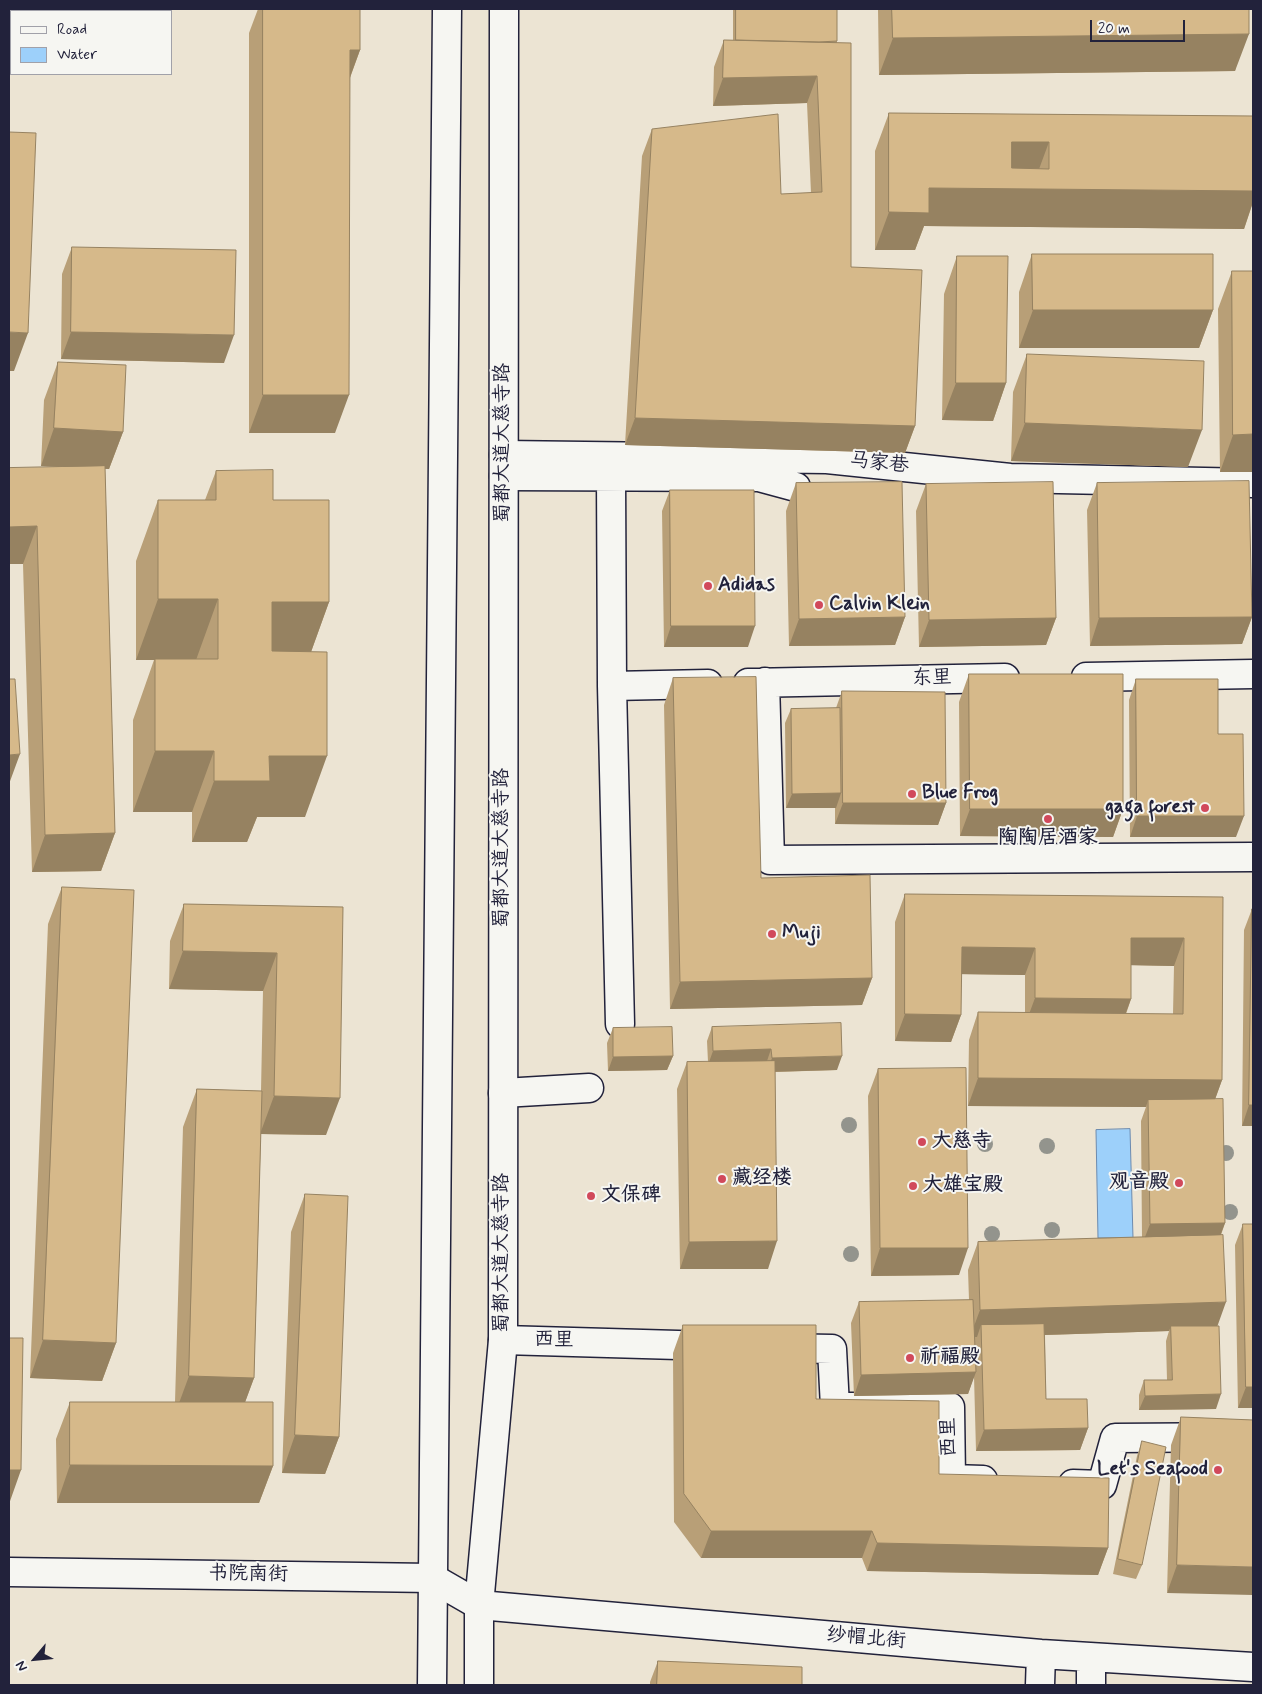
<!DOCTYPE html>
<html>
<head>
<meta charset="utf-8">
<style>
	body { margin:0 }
	#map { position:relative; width:1262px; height:1694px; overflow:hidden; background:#ece4d3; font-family:Mynerve,sans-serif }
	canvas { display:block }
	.frame { position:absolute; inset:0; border:10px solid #22223b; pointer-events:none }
	.legend { position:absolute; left:10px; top:10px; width:162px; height:65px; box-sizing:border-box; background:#f6f6f2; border:1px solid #a1a1a9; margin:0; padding:6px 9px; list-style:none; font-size:15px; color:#22223b }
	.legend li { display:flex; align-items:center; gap:10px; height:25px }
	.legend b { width:25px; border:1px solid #a1a1a9 }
	.north { position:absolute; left:10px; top:1634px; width:50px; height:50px; -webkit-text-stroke:4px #f6f6f2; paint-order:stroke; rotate:242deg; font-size:14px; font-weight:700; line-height:20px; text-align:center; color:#22223b }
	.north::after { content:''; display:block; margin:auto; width:18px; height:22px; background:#22223b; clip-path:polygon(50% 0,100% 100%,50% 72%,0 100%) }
	.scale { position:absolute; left:1090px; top:20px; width:95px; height:22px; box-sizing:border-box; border:2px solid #22223b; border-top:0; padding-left:6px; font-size:15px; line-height:18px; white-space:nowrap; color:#22223b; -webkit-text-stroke:4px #f6f6f2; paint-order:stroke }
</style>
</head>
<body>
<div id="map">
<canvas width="1262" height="1694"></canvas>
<div class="frame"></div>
<ul class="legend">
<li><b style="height:6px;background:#f6f6f2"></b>Road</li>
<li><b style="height:14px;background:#9dd0fa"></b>Water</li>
</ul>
<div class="north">N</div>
<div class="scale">20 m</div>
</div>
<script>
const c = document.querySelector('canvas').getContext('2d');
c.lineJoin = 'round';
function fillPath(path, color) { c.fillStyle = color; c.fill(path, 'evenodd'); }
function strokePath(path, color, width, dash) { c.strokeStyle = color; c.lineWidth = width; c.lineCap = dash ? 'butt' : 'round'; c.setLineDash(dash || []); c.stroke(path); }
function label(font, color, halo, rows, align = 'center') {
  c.font = font + ' Mynerve,"LXGW WenKai TC",sans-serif'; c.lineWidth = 4; c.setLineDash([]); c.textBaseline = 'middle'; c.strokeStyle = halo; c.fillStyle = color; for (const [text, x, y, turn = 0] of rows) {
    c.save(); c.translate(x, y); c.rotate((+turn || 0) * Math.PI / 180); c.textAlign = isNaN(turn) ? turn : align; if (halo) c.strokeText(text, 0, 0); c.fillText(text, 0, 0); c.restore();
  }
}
const water = new Path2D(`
	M1130 1129 1133 1238H1098L1096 1130Z`);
fillPath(water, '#9dd0fa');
strokePath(water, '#6c8aae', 1);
const minor = new Path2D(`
	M504 455 827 459 1010 478 1253 483
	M504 476 759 477 796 487
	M611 476 612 686 620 1024
	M1086 677 1253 674
	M765 682 770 860 1253 857
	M748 683 1005 678
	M612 686 708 684
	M503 1093 589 1088
	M503 1340 713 1346
	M778 1348 832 1349 835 1407H950L951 1479 983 1480
	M1073 1484 1102 1485 1115 1438 1253 1437
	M9 1572 432 1578 479 1605 1041 1654 1253 1667
	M1091 1658V1685
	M1040 1685 1041 1654`);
const major = new Path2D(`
	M432 1685 447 9
	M479 1685V1605L503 1340 504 9`);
strokePath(minor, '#22223b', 31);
strokePath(major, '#22223b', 31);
strokePath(minor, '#f6f6f2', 28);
strokePath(major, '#f6f6f2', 28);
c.fillStyle = '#93948d';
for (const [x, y] of [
	[849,1125],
	[985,1144],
	[1047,1146],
	[1226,1153],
	[1230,1212],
	[1052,1230],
	[992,1234],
	[851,1254]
]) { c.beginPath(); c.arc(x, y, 8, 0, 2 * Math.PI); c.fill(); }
fillPath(new Path2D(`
	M258 9H360V50L350 78 335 433H249V33Z
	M733 9H837V42L851 267 915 426 905 453 625 445 642 156 652 129 781 194 811 193 807 103 713 106 714 67 724 40H733Z
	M878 9H1249L1235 71 879 75Z
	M889 113 1253 116V202L1244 229 924 226 915 250H875V151Z
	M72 247 224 363 61 359 62 274Z
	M1032 254 1213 310 1199 348H1019V292Z
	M957 256 1006 383 993 421 942 420 944 294Z
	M1232 271H1253V472H1220L1218 309Z
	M1027 354 1188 467 1011 461 1013 392Z
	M58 362 123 432 109 469H105L115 833 101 871 32 872 23 564H9V468L65 467 41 466 44 400Z
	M216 471 273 500 329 602 311 652 305 817H257L247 842H192V812H133V720L154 660H136V561L158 500H205Z
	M796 483 905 617 895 645 789 646 786 511Z
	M1097 483 1252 617 1242 644 1090 646 1087 510Z
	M926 484 1056 618 1046 645 919 647 916 511Z
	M670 490 748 647H664L662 511Z
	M969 674 1123 809 1113 837 960 836 959 702Z
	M673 678 761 878 872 978 862 1005 670 1009 664 705Z
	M1136 679 1236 837H1130L1129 700Z
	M842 691 946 803 938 825 835 824V808H786L785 723 791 709 836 708Z
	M62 887 116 1343 102 1381 30 1378 48 924Z
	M905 894 1223 897 1222 1080 1215 1099 1225 1223 1221 1235 1217 1326 1216 1409 1139 1410V1395L1144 1380H1167L1166 1341 1169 1331 1045 1335 1046 1399 1088 1428 1080 1450 976 1451 974 1376 968 1394 854 1396 851 1323 859 1302 969 1300 968 1270 978 1242 1142 1237 1141 1121 1146 1107 968 1106 969 1040 978 1012 1025 1013V975L961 974V1015L951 1042 895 1041V922ZM1131 965 1174 966 1173 1014H1126L1131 999Z
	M184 904 343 907 326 1135 261 1134 254 1378 245 1402 273 1466 259 1503H57L56 1439 70 1402H175L183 1127 197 1089 261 1091 263 991 169 989 170 941Z
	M1252 909H1253V1126H1242L1244 930Z
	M712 1027 837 1070 775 1072 768 1269H680L677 1089 687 1062H708L707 1041Z
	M613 1028 673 1056 667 1070 608 1071 607 1043Z
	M878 1069 959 1275 871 1276 868 1096Z
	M305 1194 339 1437 325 1474 282 1473 291 1232Z
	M1243 1224 1253 1408H1238L1235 1245Z
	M683 1325 816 1399 939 1474 1108 1548 1098 1575 867 1571 862 1558H701L674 1522 673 1353Z
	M1181 1417 1253 1420 1167 1593 1171 1445Z
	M1142 1441V1565L1136 1579 1113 1574 1137 1456Z
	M658 1661 802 1685H650V1682Z`), '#b89f77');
fillPath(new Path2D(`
	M1249 34 1235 71 879 75 893 38Z
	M350 50H360L346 88Z
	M817 76 807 103 713 106 723 78Z
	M1012 142H1049L1035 180 999 179Z
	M929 188 1253 191V202L1244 229 924 226 915 250H875L889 212Z
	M1033 310H1213L1199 348H1019Z
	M9 332 28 333 14 371H9Z
	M71 332 234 335 224 363 61 359Z
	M956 383H1006L993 421 942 420Z
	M263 395H349L335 433H249Z
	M635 418 915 426 905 453 625 445Z
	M1025 423 1202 430 1188 467 1011 461Z
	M54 428 123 432 109 469 41 466Z
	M1253 434V472H1220L1233 435Z
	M37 526 23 564H9V527Z
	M158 599H218L196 660H136Z
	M272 602H329L307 663H250Z
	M905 617 895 645 789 646 799 619Z
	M1252 617 1242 644 1090 646 1099 618Z
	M1056 618 1046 645 919 647 929 620Z
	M671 626H755L748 647H664Z
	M155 751H214L192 812H133Z
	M20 754 9 784V755Z
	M269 756H327L305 817H257L247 842H192L214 781Z
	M841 793 836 808H786L792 794Z
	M843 803H946L938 825 835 824Z
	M970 809H1123L1113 837 960 836Z
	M1137 816H1244L1236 837H1130Z
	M115 833 101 871 32 872 45 835Z
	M1131 938H1184L1174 966 1121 965Z
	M962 947 1035 948 1025 975 952 974Z
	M183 951 277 953 263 991 169 989Z
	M872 978 862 1005 670 1009 680 982Z
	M1035 998 1131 999 1121 1026 1025 1025Z
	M905 1014 961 1015 951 1042 895 1041Z
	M771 1049 766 1064 708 1065 713 1051Z
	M673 1056 667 1070 608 1071 613 1057Z
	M842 1056 837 1070 767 1072 772 1058Z
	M978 1078 1222 1080 1212 1108 1148 1100 1146 1107 968 1106Z
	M274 1096 340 1098 326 1135 260 1134Z
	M1249 1105H1253V1126H1242Z
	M1225 1223 1217 1244 1142 1245 1150 1224Z
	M777 1241 768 1269H680L689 1242Z
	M880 1248H968L959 1275 871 1276Z
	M1226 1302 1216 1330 1171 1326 1169 1331 981 1337V1325L977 1337H970L980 1310Z
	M43 1340 116 1343 102 1381 30 1378Z
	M976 1372 968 1394 854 1396 861 1375Z
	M189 1376 254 1378 240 1416 175 1414Z
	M1246 1387H1253V1408H1238Z
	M1221 1394 1216 1409 1139 1410 1145 1396Z
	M1088 1428 1080 1450 976 1451 984 1430Z
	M295 1435 339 1437 325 1474 282 1473Z
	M70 1465 273 1466 259 1503H57Z
	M9 1470H21L9 1504Z
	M711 1531H872L862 1558H701Z
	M877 1543 1108 1548 1098 1575 867 1571Z
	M1177 1565 1253 1567V1595L1167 1593Z`), '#968261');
const building = new Path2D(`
	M263 9H360V50H350L349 395H263Z
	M736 9H837V41L819 42 736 40Z
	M892 9H1249V34L893 38Z
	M724 40 851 43V267L922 270 915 426 635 418 652 129 778 114 781 194 822 192 817 76 723 78Z
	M889 113 1253 116V191L929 188V213L889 212ZM1012 142H1049V169L1012 168Z
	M9 132 36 133 28 333 9 332Z
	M72 247 236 250 234 335 71 332Z
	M1032 254H1213V310H1033Z
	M957 256H1008L1006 383H956Z
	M1232 271H1253V434L1233 435Z
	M1027 354 1204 361 1202 430 1025 423Z
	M58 362 126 365 123 432 54 428Z
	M105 466 115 833 45 835 37 526 9 527V468Z
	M273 470V500H329V602H272V651L327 652V756H269L270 781H214V751H155V659H218V599H158V500H216V471Z
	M1249 481 1252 617 1099 618 1097 483Z
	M902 482 905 617 799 619 796 483Z
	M1053 482 1056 618 929 620 926 484Z
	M670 490H754L755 626H671Z
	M969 674H1123V809H970Z
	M756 677 761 878 870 875 872 978 680 982 673 678Z
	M9 679H15L20 754 9 755Z
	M1136 679H1218V734H1243L1244 816H1137Z
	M842 691 945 692 946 803H843Z
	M840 708 841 793 792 794 791 709Z
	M62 887 134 890 116 1343 43 1340Z
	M905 894 1223 897 1222 1080 978 1078V1012L1183 1014 1184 938H1131V999L1035 998V948L962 947 961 1015 905 1014Z
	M184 904 343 907 340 1098 274 1096 277 953 183 951Z
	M1252 909H1253V1105H1249Z
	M841 1023 842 1056 772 1058 771 1049 713 1051 712 1027Z
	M672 1027 673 1056 613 1057V1028Z
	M775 1061 777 1241 689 1242 687 1062Z
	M966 1068 968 1248H880L878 1069Z
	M197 1089 262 1091 254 1378 189 1376Z
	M1223 1099 1225 1223 1150 1224 1148 1100Z
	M305 1194 348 1196 339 1437 295 1435Z
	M1243 1224H1253V1387H1246Z
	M1223 1235 1226 1302 980 1310 978 1242Z
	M973 1300 976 1372 861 1375 859 1302Z
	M1044 1324 1046 1399H1087L1088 1428 984 1430 981 1325Z
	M683 1325H816V1399L939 1401V1474L1109 1478 1108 1548 877 1543 872 1531H711L684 1494Z
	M1171 1326H1219L1221 1394 1145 1396 1144 1380H1172Z
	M9 1338H23L21 1470H9Z
	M70 1402H273V1466L70 1465Z
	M1181 1417 1253 1420V1567L1177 1565Z
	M1142 1441 1166 1447 1142 1565 1118 1559Z
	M658 1661 802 1667V1685H657Z`);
fillPath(building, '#d6b98a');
strokePath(building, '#968261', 1);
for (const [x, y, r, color] of [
	[708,586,5,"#d1495b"],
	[819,605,5,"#d1495b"],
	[912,794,5,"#d1495b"],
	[1205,808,5,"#d1495b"],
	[1048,819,5,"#d1495b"],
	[772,934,5,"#d1495b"],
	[922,1142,5,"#d1495b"],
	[722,1179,5,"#d1495b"],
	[1179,1183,5,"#d1495b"],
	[913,1186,5,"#d1495b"],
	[591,1196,5,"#d1495b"],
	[910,1358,5,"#d1495b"],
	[1218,1470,5,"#d1495b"]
]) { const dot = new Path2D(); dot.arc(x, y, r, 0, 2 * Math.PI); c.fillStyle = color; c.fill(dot); strokePath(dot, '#f6f6f2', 2); }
label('20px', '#22223b', '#f6f6f2', [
	["蜀都大道大慈寺路",504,443,-90],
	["马家巷",879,464,6],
	["东里",932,679,-1],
	["蜀都大道大慈寺路",503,848,-90],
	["蜀都大道大慈寺路",503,1253,-90],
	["西里",554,1341,2],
	["西里",950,1437,-91],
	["书院南街",248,1575,1],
	["纱帽北街",866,1639,5]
]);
label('bold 20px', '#22223b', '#f6f6f2', [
	["Adidas",718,586],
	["Calvin Klein",829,605],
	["Blue Frog",922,794],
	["gaga forest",1195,808,"right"],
	["陶陶居酒家",1048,839,"center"],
	["Muji",782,934],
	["大慈寺",932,1142],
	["藏经楼",732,1179],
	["观音殿",1169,1183,"right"],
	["大雄宝殿",923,1186],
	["文保碑",601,1196],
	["祈福殿",920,1358],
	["Let's Seafood",1208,1470,"right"]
], 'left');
</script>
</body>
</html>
